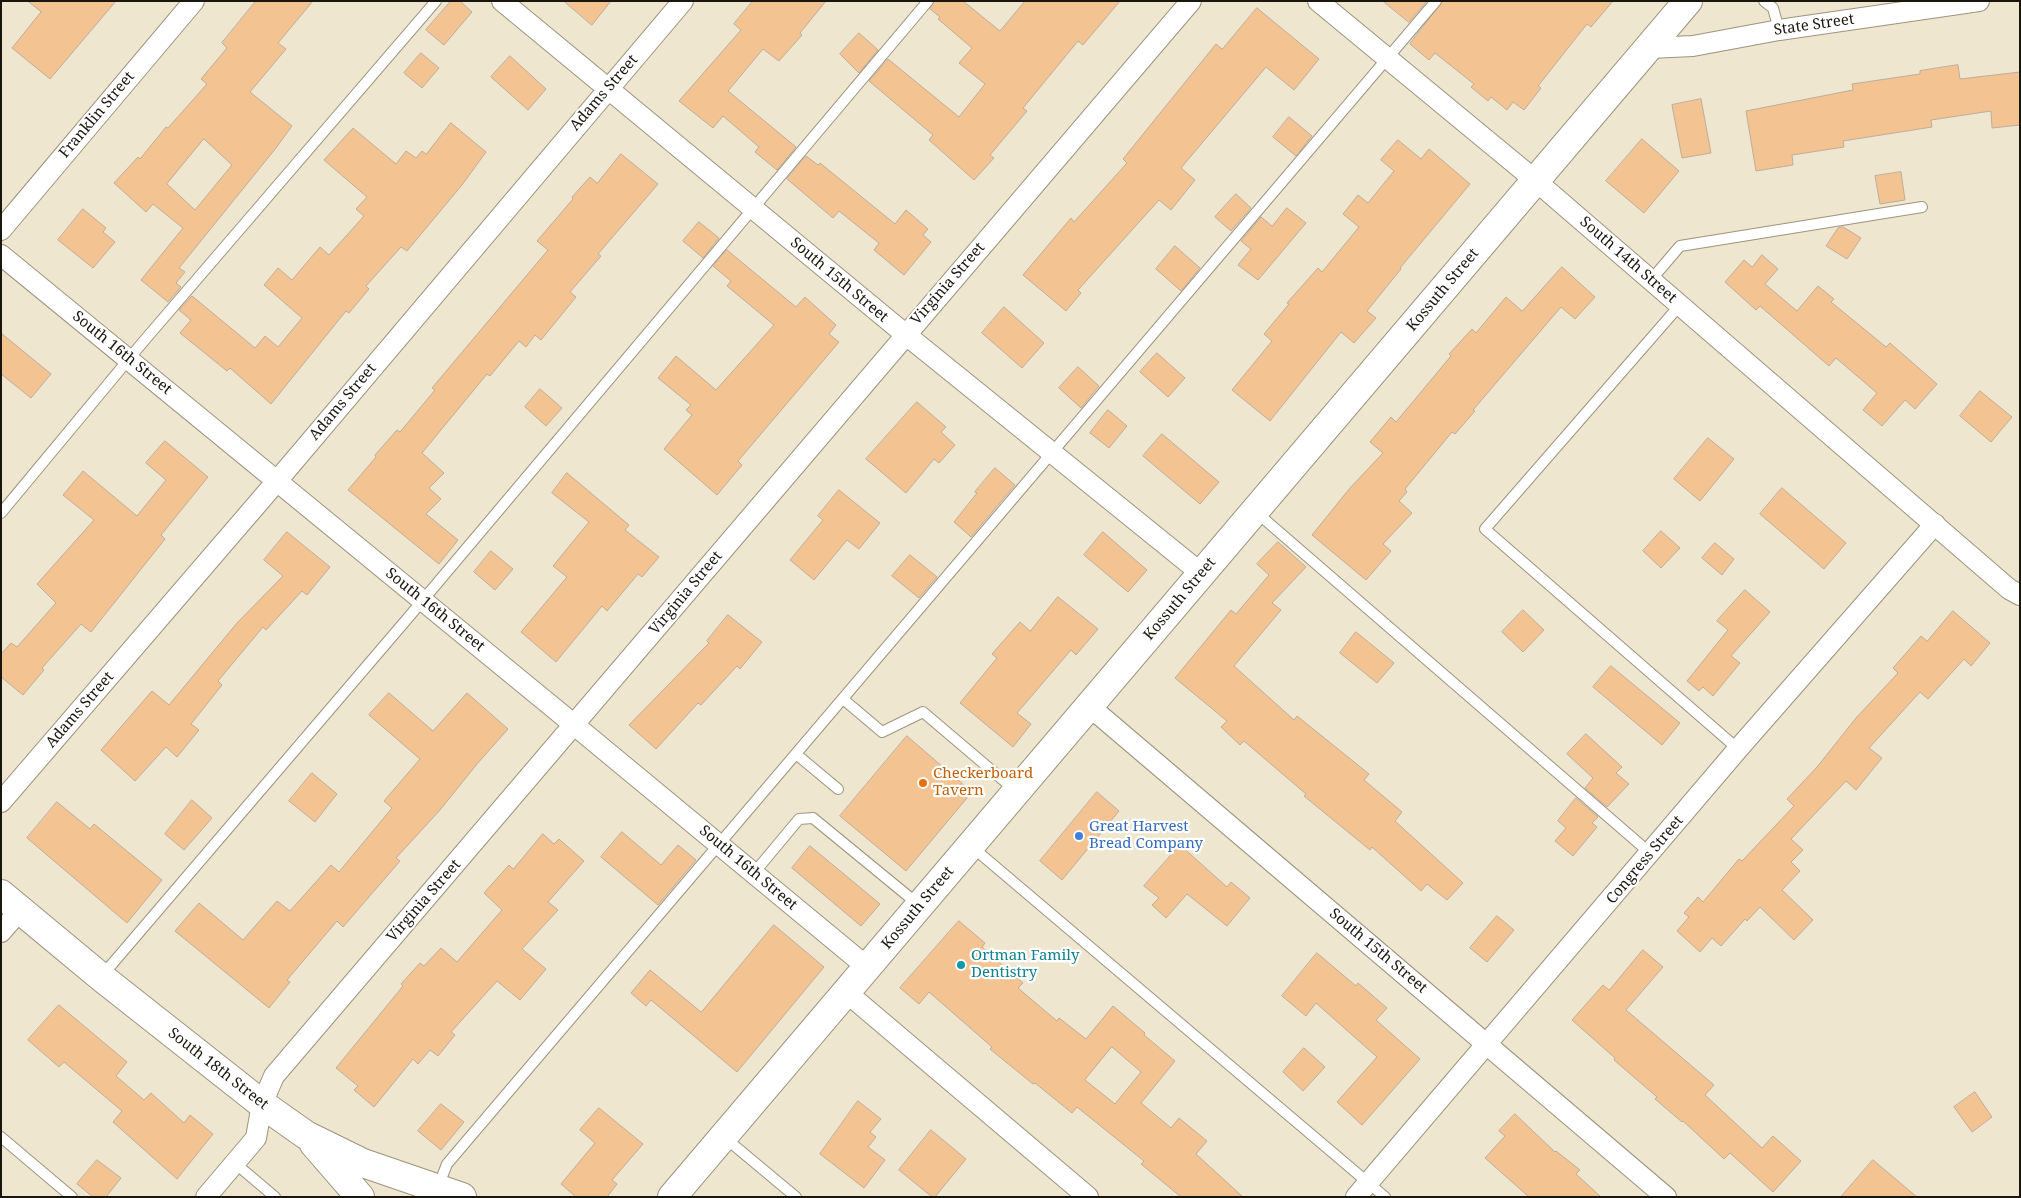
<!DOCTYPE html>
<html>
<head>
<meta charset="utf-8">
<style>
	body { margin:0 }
	#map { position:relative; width:2021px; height:1198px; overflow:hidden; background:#efe6cf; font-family:"Noto Serif",serif }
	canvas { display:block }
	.frame { position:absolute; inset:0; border:2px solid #19160e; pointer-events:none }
</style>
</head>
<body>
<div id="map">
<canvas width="2021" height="1198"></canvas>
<div class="frame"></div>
</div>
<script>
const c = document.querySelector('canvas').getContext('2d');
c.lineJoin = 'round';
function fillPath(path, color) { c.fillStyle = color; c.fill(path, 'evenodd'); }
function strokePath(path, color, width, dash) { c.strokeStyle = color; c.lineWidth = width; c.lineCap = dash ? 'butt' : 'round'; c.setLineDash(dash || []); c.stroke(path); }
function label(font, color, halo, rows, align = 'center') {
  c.font = font + ' "Noto Serif",serif'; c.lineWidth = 4.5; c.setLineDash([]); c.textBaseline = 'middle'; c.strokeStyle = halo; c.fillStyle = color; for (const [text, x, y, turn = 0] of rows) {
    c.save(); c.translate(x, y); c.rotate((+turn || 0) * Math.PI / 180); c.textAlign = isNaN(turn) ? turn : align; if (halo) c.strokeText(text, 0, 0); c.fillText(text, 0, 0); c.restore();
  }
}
const building = new Path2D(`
	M28 1H116L50 79 12 48 41 12Z
	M256 1H313L278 43 286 49 250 92 292 126 276 148 179 268 185 272 176 283 181 287 168 302 141 280 183 228 153 204 146 212 114 183 138 157 140 159 166 127 168 128 207 84 201 79 227 48 222 43ZM204 139 232 165 195 210 167 184Z
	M451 1H460L472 12 444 45 426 30Z
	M564 1H611L592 25Z
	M753 1H826L800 33 802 35 779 61 763 49 728 91 796 147 777 170 755 152 759 147 723 116 713 128 679 101 741 30 734 24Z
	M935 1H963L1000 31 1025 1H1120L1083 45 1078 41 1023 108 1027 111 990 155 994 158 974 180 929 140 933 135 869 81 888 59 959 117 985 84 959 63 972 48 938 19 940 17 930 9Z
	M1383 1H1427L1409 22Z
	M1443 1H1613L1591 27 1587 24 1538 86 1541 88 1524 110 1513 102 1507 110 1491 97 1488 101 1471 87 1474 84 1435 53 1429 60 1410 44Z
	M1257 8 1319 59 1294 90 1266 67 1181 168 1195 180 1171 210 1159 200 1078 290 1081 293 1066 311 1023 275 1071 218 1074 222 1127 163 1123 159 1216 44 1222 49Z
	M859 33 878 50 859 73 840 54Z
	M421 53 439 68 422 88 404 73Z
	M510 56 546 89 528 110 491 77Z
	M1958 65 1960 79 2020 72V125L1992 128 1991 111 1931 120 1932 127 1843 141 1844 147 1792 155 1793 165 1756 171 1746 111 1853 90 1852 84 1920 74V71Z
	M1701 99 1711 153 1682 158 1672 105Z
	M1289 117 1312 136 1296 156 1273 137Z
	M451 123 486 152 462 185 407 251 401 247 366 286 369 289 349 313 346 311 271 404 230 368 227 371 180 333 191 320 179 310 192 296 255 348 265 336 278 347 302 318 264 285 278 268 292 280 320 247 329 255 364 216 356 209 367 197 324 160 353 128 396 164 406 151 416 158 422 151 426 154Z
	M1642 139 1679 171 1644 213 1606 181Z
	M1398 140 1421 159 1429 149 1470 184 1400 268 1401 269 1367 311 1376 318 1354 343 1341 332 1270 421 1232 390 1272 341 1264 334 1289 304 1287 303 1318 268 1322 272 1359 227 1343 214 1358 195 1368 203 1394 171 1381 160Z
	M621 154 658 184 598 254 601 256 570 292 576 297 541 340 535 335 526 347 519 341 490 376 487 374 422 453 444 473 429 488 441 499 426 514 458 540 439 564 348 490 376 457 375 455 397 430 400 432 435 390 432 388 548 250 537 241 573 199 572 197 590 177 597 183Z
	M806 156 818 165 820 163 895 224 906 210 928 229 923 235 931 242 904 275 874 250 879 243 839 211 833 218 787 179Z
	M1901 172 1905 200 1880 204 1875 176Z
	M1236 194 1251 208 1231 231 1215 217Z
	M1287 208 1306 223 1258 280 1238 265 1251 249 1241 241 1261 217 1272 226Z
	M83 209 106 228 103 232 115 242 93 268 58 240Z
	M699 222 719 238 703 258 683 241Z
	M1843 227 1861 238 1847 259 1826 246 1838 228Z
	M1175 246 1200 268 1181 291 1156 269Z
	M727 250 796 307 805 297 836 325 829 334 839 342 738 461 742 465 717 495 664 449 692 415 686 410 691 405 658 378 676 356 716 390 774 325 727 286 731 281 713 266Z
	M1762 255 1778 269 1765 284 1797 311 1818 286 1834 299 1831 302 1886 347 1890 343 1937 384 1915 409 1905 400 1882 426 1863 410 1877 393 1836 358 1829 366 1760 306 1756 310 1725 282 1744 260 1752 267Z
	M1562 267 1595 297 1575 319 1561 307 1473 410 1475 411 1455 434 1452 432 1405 489 1407 492 1399 501 1412 513 1383 544 1391 551 1366 580 1312 535 1350 488 1383 453 1370 442 1391 417 1396 422 1451 356 1449 354 1472 329 1476 333 1506 297 1522 311Z
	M1004 307 1044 343 1022 368 982 333Z
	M1 333 51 374 31 398 1 374Z
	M1157 353 1185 378 1168 397 1140 372Z
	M1078 367 1099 386 1081 408 1059 388Z
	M540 389 562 408 546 426 525 407Z
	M1980 391 2012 417 1991 442 1960 416Z
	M917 402 946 427 941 432 955 445 939 463 934 459 906 493 866 459Z
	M1108 410 1127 426 1109 448 1090 433Z
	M1162 434 1219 482 1200 504 1143 456Z
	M1708 438 1734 459 1700 501 1674 479Z
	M165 441 208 477 161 535 165 539 91 632 81 624 42 668 44 670 23 695 1 677V654L11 643 17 647 56 603 37 584 94 520 63 495 83 471 137 516 166 480 146 463Z
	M995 468 1015 485 971 537 954 522 977 493 975 492Z
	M567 473 629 525 625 530 659 557 642 577 638 574 607 611 602 606 556 662 521 632 567 577 553 566 589 522 552 493Z
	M1782 488 1846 543 1824 569 1760 514Z
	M839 490 880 523 859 549 847 540 814 580 790 560 823 520 818 516Z
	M1661 531 1680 548 1661 568 1643 551Z
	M287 532 330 567 307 595 302 591 266 630 263 627 218 681 222 685 191 724 199 730 177 757 166 747 135 781 101 750 152 691 169 705 237 623 283 576 264 560Z
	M1103 532 1147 570 1128 592 1084 555Z
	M1278 542 1306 567 1272 603 1281 610 1234 666 1294 720 1297 716 1369 774 1364 780 1402 812 1395 821 1463 883 1447 900 1427 884 1421 891 1372 847 1370 850 1304 796 1306 794 1244 741 1240 745 1221 727 1227 721 1175 678 1231 610 1236 614 1269 575 1257 564Z
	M1715 543 1734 559 1722 575 1702 558Z
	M491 551 513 569 495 590 474 572Z
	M910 555 937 577 919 598 892 576Z
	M1745 590 1770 612 1731 656 1740 663 1713 696 1703 687 1699 691 1687 681 1728 630 1717 621Z
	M1058 597 1098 629 1076 655 1071 650 1017 713 1031 724 1013 747 960 703 997 658 992 654 1020 622 1030 631Z
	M1523 610 1544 630 1523 652 1502 632Z
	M1953 611 1990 643 1971 666 1964 659 1928 699 1920 692 1869 748 1882 758 1856 790 1846 781 1791 839 1803 850 1791 862 1800 871 1782 890 1813 920 1794 940 1760 907 1747 921 1745 919 1721 946 1712 938 1700 952 1677 931 1689 917 1684 913 1698 897 1703 902 1739 859 1742 861 1794 806 1787 799 1817 767 1856 718 1898 673 1893 668 1921 636 1927 641Z
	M728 615 762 642 740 669 737 666 701 705 698 703 656 749 629 725 709 643 707 641Z
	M1356 632 1394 663 1377 683 1340 653Z
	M1611 666 1680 723 1662 745 1593 687Z
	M389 693 433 731 467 693 508 729 477 764 440 810 396 858 400 861 343 927 337 921 287 980 290 982 269 1008 175 931 199 903 243 940 277 901 290 911 331 865 339 872 392 808 384 801 420 759 369 715Z
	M1586 734 1622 767 1616 773 1629 784 1607 807 1585 788 1593 778 1567 754Z
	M907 736 972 792 906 871 840 816Z
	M312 773 337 794 315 822 289 801Z
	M1097 792 1119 811 1062 880 1040 861Z
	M1576 798 1598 817 1592 823 1597 827 1573 856 1555 841 1566 828 1558 821Z
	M192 800 212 818 184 850 165 834Z
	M57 802 90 829 94 824 162 880 127 923 27 838Z
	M622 832 661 865 678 845 696 860 658 905 601 857Z
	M543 834 554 844 559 839 584 861 548 902 558 910 522 949 546 969 520 1000 497 981 451 1032 455 1035 438 1056 430 1050 418 1064 413 1059 374 1107 354 1090 358 1086 336 1068 403 986 401 984 420 963 424 966 441 948 457 962 502 910 484 893 509 865 513 869Z
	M1180 845 1227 887 1231 882 1250 898 1227 926 1187 894 1166 918 1152 905 1159 898 1144 886Z
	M810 846 880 904 861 926 792 868Z
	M1497 916 1514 930 1487 962 1470 948Z
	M959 921 985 943 982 947 1023 983 1018 988 1057 1021 1059 1018 1086 1039 1113 1006 1145 1033 1144 1035 1175 1061 1141 1103 1171 1128 1179 1118 1207 1141 1196 1154 1243 1197H1181L1141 1164 1144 1161 1077 1107 1072 1113 1035 1083 1033 1084 990 1049 992 1047 929 992 919 1004 900 988ZM1112 1047 1141 1072 1115 1104 1085 1080Z
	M774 925 824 967 737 1072 651 1000 646 1006 631 993 650 970 701 1012Z
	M1643 950 1663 967 1626 1010 1714 1085 1705 1095 1762 1148 1773 1136 1801 1161 1773 1192 1730 1153 1724 1159 1683 1121 1682 1122 1655 1099 1657 1097 1614 1060 1615 1058 1572 1020 1603 985 1609 990Z
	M1317 953 1356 986 1358 983 1387 1008 1376 1020 1420 1059 1362 1125 1337 1102 1377 1057 1316 1003 1306 1016 1282 996Z
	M59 1005 127 1062 116 1076 144 1100 151 1093 184 1123 190 1115 213 1134 177 1179 113 1122 122 1111 64 1062 59 1067 28 1040Z
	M1304 1048 1325 1067 1303 1091 1283 1072Z
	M1975 1092 1992 1117 1972 1132 1954 1107Z
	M858 1101 881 1119 870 1132 876 1137 868 1147 885 1160 864 1188 820 1154Z
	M441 1104 464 1122 441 1150 418 1131Z
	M599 1108 643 1144 612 1180 617 1184 607 1197H576L561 1184 595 1143 580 1130Z
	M1515 1114 1555 1152 1556 1151 1580 1170 1576 1174 1601 1197H1529L1485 1158 1505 1136 1499 1131Z
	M931 1130 966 1159 935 1197H932L899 1170Z
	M97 1160 121 1178 106 1197H93L77 1184Z
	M1873 1160 1917 1197H1841Z`);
fillPath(building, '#f3c391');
strokePath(building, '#beac9b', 1);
const lane = new Path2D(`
	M1764 1 1773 8 1779 30
	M1651 280 1680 246 1922 207
	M1680 305 1485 529 1738 749
	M1256 512 1650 853
	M1 513 143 342 436 1
	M843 699 882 732 923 712 1016 791
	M796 754 838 789
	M971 846 1385 1197
	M754 873 799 819 813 818 919 905
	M101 977 407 619 928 1
	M1 1137 72 1197
	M724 1137 796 1197
	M236 1164 275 1197
	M438 1187 447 1164 1436 1`);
const street = new Path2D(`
	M502 1 905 334 1202 574
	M1318 1 1536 181 2009 589 2020 595
	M1649 48 1693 46 1779 30 1979 1
	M1 230 194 1
	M1 255 555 709 867 967
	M1089 706 1666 1197
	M1 802 277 481 683 1
	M1 932 20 910
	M846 992 1088 1197
	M206 1197 256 1138 262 1104 274 1076 1191 1
	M1356 1197 1738 749 1935 524`);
const secondary = new Path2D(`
	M1 894 101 977 262 1104 306 1135 363 1163 462 1197
	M314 1144 360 1197
	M672 1197 1688 1`);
strokePath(lane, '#9d947f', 12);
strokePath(street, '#9d947f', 22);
strokePath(secondary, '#9d947f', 30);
strokePath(lane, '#fff', 10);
strokePath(street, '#fff', 20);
strokePath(secondary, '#fff', 28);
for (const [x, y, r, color] of [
	[923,783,5,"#e8710a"],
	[1079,836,5,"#3f7fe0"],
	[961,965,5,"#0f9aa8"]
]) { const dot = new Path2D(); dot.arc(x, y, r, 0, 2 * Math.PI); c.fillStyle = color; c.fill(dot); strokePath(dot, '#fff', 2); }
label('15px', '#19160e', '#fff', [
	["State Street",1814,25,-8],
	["Adams Street",604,93,-49],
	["Franklin Street",97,115,-50],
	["South 14th Street",1628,260,41],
	["South 15th Street",839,280,40],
	["Virginia Street",948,284,-49],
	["Kossuth Street",1443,290,-50],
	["South 16th Street",122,353,39],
	["Adams Street",343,402,-50],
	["Virginia Street",686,593,-50],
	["Kossuth Street",1180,599,-50],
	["South 16th Street",435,610,39],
	["Adams Street",80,710,-49],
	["Congress Street",1645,860,-50],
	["South 16th Street",748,868,40],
	["Virginia Street",424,901,-49],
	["Kossuth Street",918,908,-50],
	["South 15th Street",1378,951,40],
	["South 18th Street",218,1069,38]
]);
label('15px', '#c56008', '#fff', [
	["Checkerboard",933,774],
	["Tavern",933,791]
], 'left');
label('15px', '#366cbe', '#fff', [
	["Great Harvest",1089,827],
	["Bread Company",1089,844]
], 'left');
label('15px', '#0d838f', '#fff', [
	["Ortman Family",971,956],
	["Dentistry",971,973]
], 'left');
</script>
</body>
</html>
